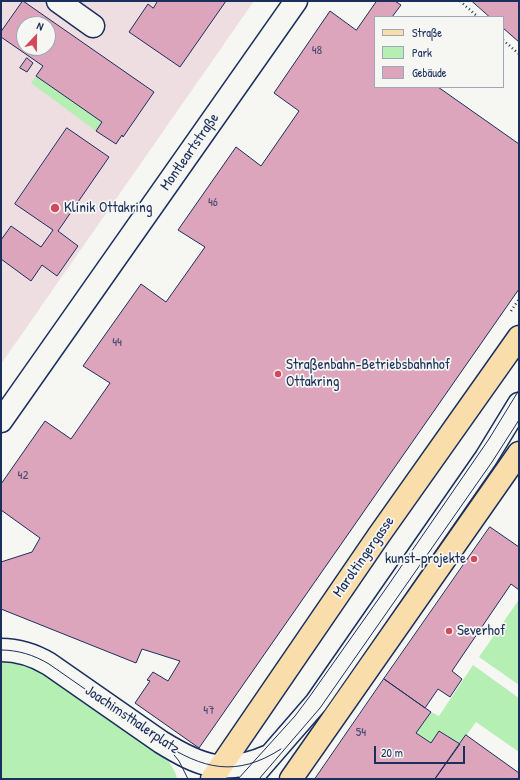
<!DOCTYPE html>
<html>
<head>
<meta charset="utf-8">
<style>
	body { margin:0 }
	#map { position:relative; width:520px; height:780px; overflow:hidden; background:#f6f6f2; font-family:"Patrick Hand",sans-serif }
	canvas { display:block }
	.frame { position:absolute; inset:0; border:2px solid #1b2f5e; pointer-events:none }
	.legend { position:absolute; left:374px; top:16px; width:130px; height:72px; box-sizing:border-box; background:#f6f6f2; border:1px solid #9ea6b7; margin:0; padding:5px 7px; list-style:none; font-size:12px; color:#1b2f5e }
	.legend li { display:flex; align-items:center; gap:8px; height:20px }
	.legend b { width:20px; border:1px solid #9ea6b7 }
	.north { position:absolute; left:16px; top:16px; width:40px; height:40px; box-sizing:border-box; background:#f6f6f2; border:1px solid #9ea6b7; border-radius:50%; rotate:22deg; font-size:11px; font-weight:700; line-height:16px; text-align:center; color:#1b2f5e }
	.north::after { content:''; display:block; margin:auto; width:14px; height:18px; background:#d1495b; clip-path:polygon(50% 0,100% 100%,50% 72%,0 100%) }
	.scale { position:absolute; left:374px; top:746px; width:91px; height:18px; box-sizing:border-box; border:2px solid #1b2f5e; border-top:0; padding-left:5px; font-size:12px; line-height:14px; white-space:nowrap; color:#1b2f5e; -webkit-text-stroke:3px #f6f6f2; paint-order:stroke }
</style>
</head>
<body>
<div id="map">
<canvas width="520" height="780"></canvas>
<div class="frame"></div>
<ul class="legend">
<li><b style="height:5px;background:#f9deab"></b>Straße</li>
<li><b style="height:11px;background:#b5efb4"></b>Park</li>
<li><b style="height:11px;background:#dca5bb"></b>Gebäude</li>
</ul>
<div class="north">N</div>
<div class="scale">20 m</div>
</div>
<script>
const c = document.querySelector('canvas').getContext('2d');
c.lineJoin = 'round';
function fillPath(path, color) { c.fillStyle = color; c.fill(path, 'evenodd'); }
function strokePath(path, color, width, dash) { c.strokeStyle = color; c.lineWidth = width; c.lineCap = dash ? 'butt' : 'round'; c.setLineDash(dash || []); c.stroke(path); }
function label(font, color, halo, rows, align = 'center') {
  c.font = font + ' "Patrick Hand",sans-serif'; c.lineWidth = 3.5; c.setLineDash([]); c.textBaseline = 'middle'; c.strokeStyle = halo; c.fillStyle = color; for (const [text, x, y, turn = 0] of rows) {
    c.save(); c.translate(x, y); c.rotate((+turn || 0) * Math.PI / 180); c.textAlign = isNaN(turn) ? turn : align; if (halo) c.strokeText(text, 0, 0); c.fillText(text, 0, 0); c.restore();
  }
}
fillPath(new Path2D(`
	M1 1H254L1 364ZM24 24H48V48H24Z`), '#eedee2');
fillPath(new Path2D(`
	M36 76 102 122 96 131 31 83Z
	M518 601H519V685L479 657Z
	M1 658 30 662 163 754C168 761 176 770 177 779H1Z
	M473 665 519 698V752L476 722 460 744 440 731 431 743 416 733 431 712 439 716Z`), '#b5efb4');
const building = new Path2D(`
	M23 1 154 92 123 137 122 135 116 144 96 131 102 122 36 76 43 66 1 37V32ZM24 24H48V48H24Z
	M158 1H226L180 67 129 32 148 4 153 8Z
	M377 1H395L401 5 392 17H375V87H438L519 144V289L199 748 135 703 150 681 147 680 153 672 168 681 180 661 142 649 136 663 1 609V562L32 552 40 538 1 510V484L45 421 71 439 110 383 83 366 141 284 166 302 205 247 178 230 236 147 261 166 299 111 274 93 330 11 356 30Z
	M472 1H519V42L503 28V17H490Z
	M27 58 33 63 27 72 20 68Z
	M67 128 109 157 58 231 78 246 57 276 42 265 31 281 1 259V240L11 226 41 247 53 230 15 204Z
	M490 527 519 547V590L511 584 452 671 462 679 450 697 438 689 425 708 384 679Z
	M384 679 431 712 416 733 431 743 439 731 460 744 435 779H315Z
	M466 735 519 773V779H435Z`);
fillPath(building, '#dca5bb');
strokePath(building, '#1b2f5e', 1);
const minor = new Path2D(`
	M58 1 93 26
	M1 421 296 1
	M1 650C18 650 34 655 49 664L161 742C200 766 224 776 269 756
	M250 779 316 703 486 458 519 404`);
const major = new Path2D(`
	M212 779 379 535 519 337
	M291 779 519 453`);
strokePath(minor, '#1b2f5e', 25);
strokePath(major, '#1b2f5e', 25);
strokePath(new Path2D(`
	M460 1 478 17
	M503 40 519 54
	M511 311 519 299`), '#1b2f5e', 2.5, [1, 3]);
strokePath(minor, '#f6f6f2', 22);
strokePath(major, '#f9deab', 22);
strokePath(new Path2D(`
	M1 650C18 650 34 655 49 664L161 742C203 769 236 778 281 749
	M170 750 179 761 188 779
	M238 779 295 716 310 696 387 587 489 439 519 390
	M259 779 320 708 492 462 519 420`), '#1b2f5e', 1);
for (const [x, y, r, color] of [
	[55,208,5,"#d1495b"],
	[278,374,4,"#d1495b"],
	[474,559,4,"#d1495b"],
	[449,631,4,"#d1495b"]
]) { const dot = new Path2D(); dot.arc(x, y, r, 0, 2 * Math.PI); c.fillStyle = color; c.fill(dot); strokePath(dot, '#f6f6f2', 1.5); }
label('13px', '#4b4c75', null, [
	["48",317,51],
	["46",213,203],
	["44",117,343],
	["42",23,476],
	["47",209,711],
	["54",361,733]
]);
label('15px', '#1b2f5e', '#f6f6f2', [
	["Montleartstraße",190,152,-55],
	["Maroltingergasse",364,557,-55],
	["Joachimsthalerplatz",132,720,34]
]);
label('15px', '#1b2f5e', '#f6f6f2', [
	["Klinik Ottakring",64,208],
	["Straßenbahn-Betriebsbahnhof",286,365],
	["Ottakring",286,382],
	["kunst-projekte",466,559,"right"],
	["Severhof",457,631]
], 'left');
</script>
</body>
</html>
